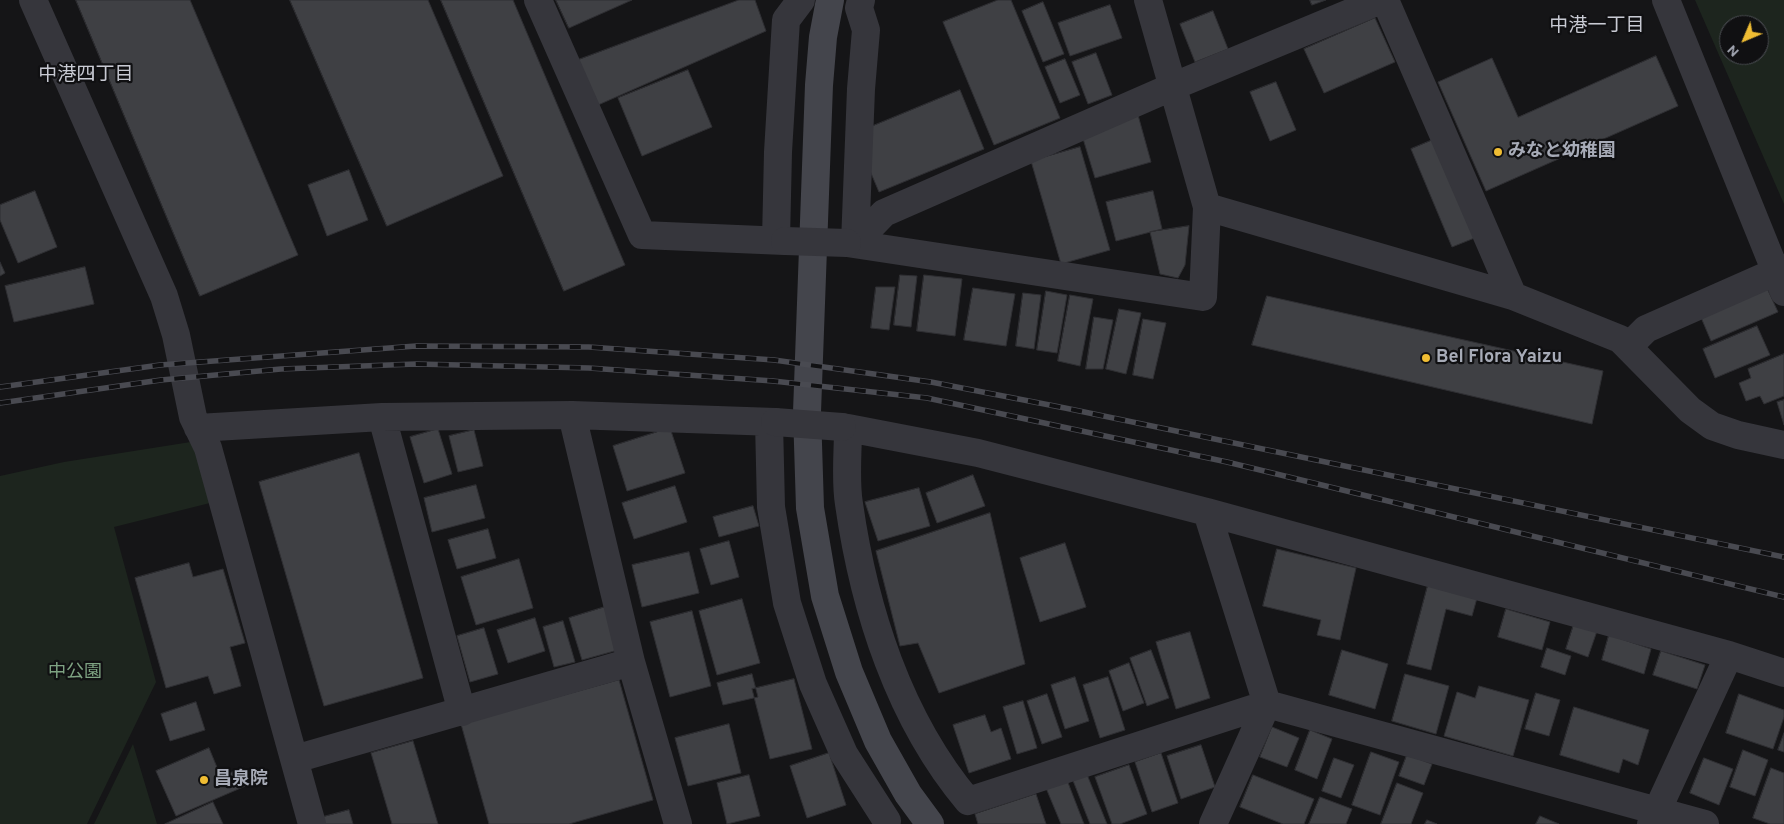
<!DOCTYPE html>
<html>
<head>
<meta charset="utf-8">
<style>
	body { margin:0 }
	#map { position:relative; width:1784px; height:824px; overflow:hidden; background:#151517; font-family:Overpass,sans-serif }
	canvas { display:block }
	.north { position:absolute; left:1719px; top:15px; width:50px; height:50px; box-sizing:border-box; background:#101012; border:1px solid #4c4e54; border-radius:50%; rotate:225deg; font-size:14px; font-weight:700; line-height:20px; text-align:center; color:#a7abb7 }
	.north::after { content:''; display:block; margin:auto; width:18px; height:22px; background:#f0bd33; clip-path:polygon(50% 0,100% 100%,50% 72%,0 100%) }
</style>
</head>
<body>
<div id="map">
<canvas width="1784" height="824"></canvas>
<div class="north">N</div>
</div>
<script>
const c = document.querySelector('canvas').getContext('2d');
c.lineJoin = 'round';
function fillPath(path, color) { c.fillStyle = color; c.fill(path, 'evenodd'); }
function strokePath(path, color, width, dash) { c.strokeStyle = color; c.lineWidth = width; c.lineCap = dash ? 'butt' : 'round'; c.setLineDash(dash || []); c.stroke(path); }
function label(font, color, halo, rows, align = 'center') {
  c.font = font + ' Overpass,"Noto Sans JP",sans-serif'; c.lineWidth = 4.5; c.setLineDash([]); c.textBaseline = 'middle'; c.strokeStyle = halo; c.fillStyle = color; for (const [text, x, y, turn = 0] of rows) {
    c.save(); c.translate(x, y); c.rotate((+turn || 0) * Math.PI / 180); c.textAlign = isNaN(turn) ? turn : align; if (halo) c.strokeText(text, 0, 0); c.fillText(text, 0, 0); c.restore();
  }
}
fillPath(new Path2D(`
	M1695 0H1784V204ZM1729 25H1759V55H1729Z
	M197 441 214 502 114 527 156 682 87 824H0V476L64 462Z
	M133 744 157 824H94Z`), '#1d251e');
const building = new Path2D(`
	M76 0H190L298 255 200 296Z
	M290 0H428L503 176 387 226Z
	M441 0H513L625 265 564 291Z
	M556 0H632L569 28Z
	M739 0H755L766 31 598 105 578 60Z
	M998 0H1011L1060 118 994 145 943 22Z
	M1310 0H1326L1312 5Z
	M1043 2 1064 54 1043 62 1022 11Z
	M1110 5 1122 38 1070 56 1058 23Z
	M1213 11 1228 49 1195 62 1180 24Z
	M1375 18 1395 62 1324 93 1304 49Z
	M1096 53 1112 95 1088 104 1072 62Z
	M1656 56 1678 106 1486 191 1438 82 1492 58 1518 117Z
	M1065 59 1080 95 1060 103 1045 67Z
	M688 70 712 127 642 156 618 98Z
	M1276 82 1296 130 1270 141 1250 92Z
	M960 90 984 149 879 192 865 159 868 128Z
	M1138 115 1151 162 1095 178 1081 132Z
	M1435 139 1477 237 1452 247 1411 149Z
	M1080 147 1110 250 1061 264 1031 161Z
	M349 170 368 220 327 236 308 185Z
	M35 191 57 247 18 263 0 220V205Z
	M1153 191 1162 229 1116 241 1106 202Z
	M1189 226 1185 265 1178 278 1160 274 1150 232Z
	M0 262 5 273 0 276Z
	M85 267 94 304 14 322 5 286Z
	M900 275 917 276 911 327 894 325Z
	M924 275 962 279 955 336 917 331Z
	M1766 286 1778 312 1711 341 1700 315Z
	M876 287H895L889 330 871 328Z
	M973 288 1015 294 1006 346 964 340Z
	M1046 291 1067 295 1057 353 1037 350Z
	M1023 293 1041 295 1034 349 1016 346Z
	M1070 295 1093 299 1080 366 1058 361Z
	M1267 296 1603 371 1592 424 1252 345Z
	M1119 309 1141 313 1126 374 1106 369Z
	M1094 317 1113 320 1103 369H1086Z
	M1143 319 1166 323 1153 379 1133 375Z
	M1757 326 1770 355 1715 378 1703 349Z
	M1784 354V396L1764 404 1760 396 1746 401 1739 383 1751 378 1748 369Z
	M1784 400V425L1777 402Z
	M670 428 685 473 627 491 613 446Z
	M438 429 452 474 424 483 410 437Z
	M474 430 483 466 458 472 449 436Z
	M359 453 423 678 324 706 259 482Z
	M973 475 985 506 937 523 926 493Z
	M476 485 485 518 432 532 424 498Z
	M675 486 687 522 634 539 622 503Z
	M919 488 930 526 878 541 865 502Z
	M753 506 759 526 719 537 713 517Z
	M990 513 1025 664 939 693 918 643 900 646 876 551Z
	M488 529 496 558 457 569 448 540Z
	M729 541 739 577 711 585 700 549Z
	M1065 543 1086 607 1040 622 1020 558Z
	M1277 549 1356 568 1340 640 1317 635 1321 620 1263 606Z
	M689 552 699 593 642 607 632 565Z
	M519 559 533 608 476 625 461 577Z
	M189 563 193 577 223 569 245 643 230 647 241 686 214 694 208 676 166 688 135 578Z
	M1428 585 1477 598 1472 616 1446 609 1431 670 1407 664Z
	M742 599 760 663 717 675 699 611Z
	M605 607 618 650 582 660 569 618Z
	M1506 609 1550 622 1542 650 1498 637Z
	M692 611 711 686 670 697 650 622Z
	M535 618 545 651 508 663 497 630Z
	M563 621 575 662 554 667 543 627Z
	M1574 624 1597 631 1588 657 1566 649Z
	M484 628 498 674 470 682 457 636Z
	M1190 632 1210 698 1176 709 1156 642Z
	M1609 635 1651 649 1644 674 1602 660Z
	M1547 648 1571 656 1565 675 1541 667Z
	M1151 650 1169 698 1147 706 1130 658Z
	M1342 650 1388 664 1375 709 1329 695Z
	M1661 651 1705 665 1697 689 1653 675Z
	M1129 663 1144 703 1123 711 1109 671Z
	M752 674 758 697 723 705 717 683Z
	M1405 674 1449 686 1436 734 1392 721Z
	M1075 677 1089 721 1065 729 1051 685Z
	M1108 677 1125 730 1100 738 1083 685Z
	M794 679 812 749 770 759 752 689Z
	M619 680 653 800 569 824H489L461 724Z
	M1479 686 1529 700 1513 756 1444 736 1457 692 1475 698Z
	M1536 693 1560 700 1549 736 1525 729Z
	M1047 694 1062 737 1042 744 1027 701Z
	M1739 694 1784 710V717L1773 749 1726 733Z
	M1023 701 1037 748 1017 754 1003 707Z
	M196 702 205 730 170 741 161 714Z
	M1574 707 1649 730 1638 765 1623 759 1619 773 1560 755Z
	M985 715 991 732 1001 728 1011 759 969 773 953 725Z
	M729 724 741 773 688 786 675 738Z
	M1272 727 1299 738 1287 767 1260 757Z
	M1310 730 1332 739 1317 779 1295 770Z
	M1784 733V752L1778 750Z
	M413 741 438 824H392L371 753Z
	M1201 745 1215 787 1181 799 1167 756Z
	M209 748 221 777 243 767 250 784 176 816 156 771Z
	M1743 750 1768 760 1755 796 1730 787Z
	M1371 752 1399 762 1380 815 1352 805Z
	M829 753 846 805 807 818 790 766Z
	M1161 753 1178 803 1152 812 1135 762Z
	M1407 755 1432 764 1424 785 1399 776Z
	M1334 758 1354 765 1341 798 1322 791Z
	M1704 758 1733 769 1719 805 1690 793Z
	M1129 765 1147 814 1120 824H1112L1095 777Z
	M1771 768 1784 773V824H1770L1753 818Z
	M1086 772 1107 824H1090L1072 778Z
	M749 775 760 816 727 824 717 783Z
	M1253 775 1314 799 1304 824H1283L1240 807Z
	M1067 780 1084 824H1061L1046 788Z
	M1397 783 1423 793 1411 824H1381Z
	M1036 794 1046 824H978L975 814Z
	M1320 797 1352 809 1346 824H1309Z
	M213 802 223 824H165Z
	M349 810 353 824H325L323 817Z
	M1540 816 1559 824H1536Z
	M1427 820 1437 824H1425Z`);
fillPath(building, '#3f4044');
strokePath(building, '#2f2f33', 1);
strokePath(new Path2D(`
	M33 0 164 296 176 335 193 417 208 448 312 824
	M538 0 642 235 785 241
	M1385 0 1513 296
	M1666 0 1784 292
	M1207 207 1513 296 1620 339 1690 410 1712 426 1738 435 1784 445
	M776 240 778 152 786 20 801 0
	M847 243 1203 297 1207 207 1148 0
	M855 243 884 213 1174 86 1381 0
	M855 243 861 89 866 30 859 8 861 0
	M1629 346 1646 329 1784 268
	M572 415 631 662 678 824
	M382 417 462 712
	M769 422 771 507 787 603 813 684 844 754 887 821
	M842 427 848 428 978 453 1207 512 1267 704 968 801C899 719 864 609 849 504 845 480 848 453 848 428
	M198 428 382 417 572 415 775 422
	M1207 512 1729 655 1784 673
	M295 759 631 662
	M1213 824 1267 704 1705 824
	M1651 824 1729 655`), '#36363c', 28);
strokePath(new Path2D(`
	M830 0 823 37 819 85 807 412 810 508 825 596 849 672 878 741 908 794 930 824`), '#44454c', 28);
const rail = new Path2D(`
	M0 387 160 365 416 346 589 347 774 360 931 382 1065 408 1784 557
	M0 403 161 380 281 369 416 364 589 368 773 381 927 398 1227 462 1784 597`);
strokePath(rail, '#494a51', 5.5);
strokePath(rail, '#101012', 4, [11]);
strokePath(new Path2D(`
	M785 241 847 243
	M775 422 842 427`), '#36363c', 28);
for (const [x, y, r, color] of [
	[1498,152,5,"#f0bd33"],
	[1426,358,5,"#f0bd33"],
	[204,780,5,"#f0bd33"]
]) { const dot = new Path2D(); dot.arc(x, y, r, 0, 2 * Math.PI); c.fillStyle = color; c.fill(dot); strokePath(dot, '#101012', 2); }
label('bold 18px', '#a7abb7', '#101012', [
	["みなと幼稚園",1508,152],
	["Bel Flora Yaizu",1436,358],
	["昌泉院",214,780]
], 'left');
label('18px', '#7ea282', '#101012', [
	["中公園",75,673]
]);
label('19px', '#c8cad3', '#101012', [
	["中港一丁目",1597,27],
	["中港四丁目",86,76]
]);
</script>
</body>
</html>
